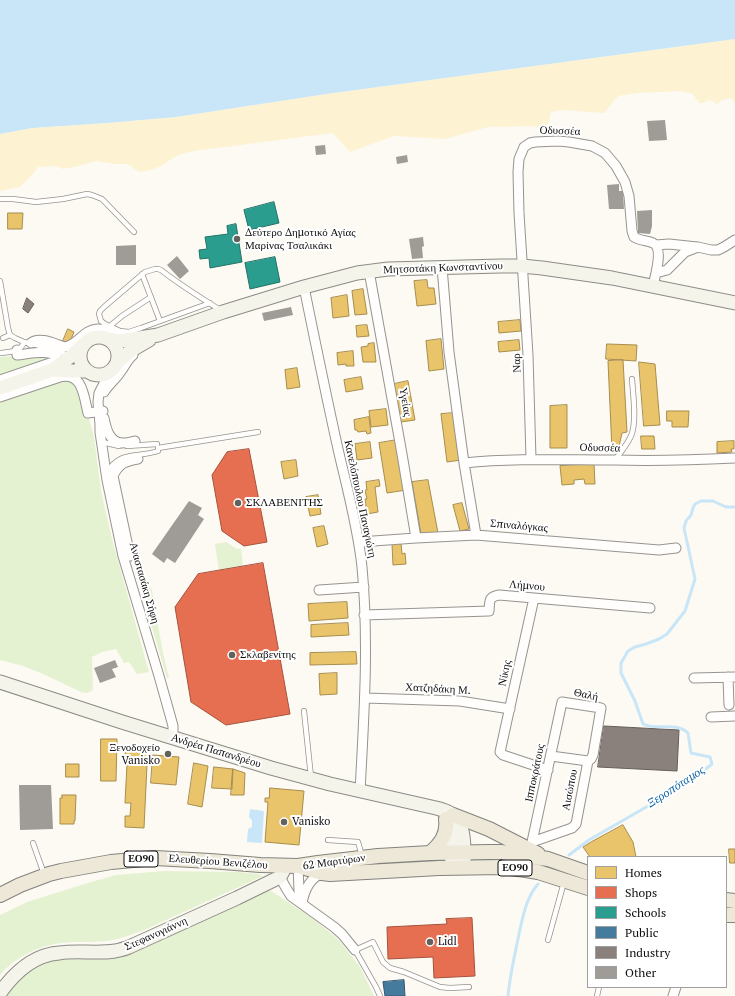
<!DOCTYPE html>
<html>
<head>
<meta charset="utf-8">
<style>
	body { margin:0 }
	#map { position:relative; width:735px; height:996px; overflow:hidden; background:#fcfaf2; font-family:"PT Serif",serif }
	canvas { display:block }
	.legend { position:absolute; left:587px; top:856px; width:140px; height:132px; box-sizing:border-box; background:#fff; border:1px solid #9f9f9f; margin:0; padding:5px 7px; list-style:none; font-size:12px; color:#0e0e0e }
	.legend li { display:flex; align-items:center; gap:8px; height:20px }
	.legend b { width:20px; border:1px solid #9f9f9f }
</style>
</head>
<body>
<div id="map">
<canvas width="735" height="996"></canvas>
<ul class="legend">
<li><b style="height:11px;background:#e9c46a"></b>Homes</li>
<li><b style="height:11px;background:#e76f51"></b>Shops</li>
<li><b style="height:11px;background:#2a9d8f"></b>Schools</li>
<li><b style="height:11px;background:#457b9d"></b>Public</li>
<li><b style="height:11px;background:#8a817c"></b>Industry</li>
<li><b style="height:11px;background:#9f9c98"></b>Other</li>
</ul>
</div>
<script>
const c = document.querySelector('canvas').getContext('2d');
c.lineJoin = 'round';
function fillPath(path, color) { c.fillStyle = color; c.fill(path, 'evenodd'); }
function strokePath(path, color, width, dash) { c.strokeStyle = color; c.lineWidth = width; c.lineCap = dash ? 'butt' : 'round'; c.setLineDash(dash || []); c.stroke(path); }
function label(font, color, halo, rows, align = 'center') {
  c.font = font + ' "PT Serif",serif'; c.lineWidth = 4; c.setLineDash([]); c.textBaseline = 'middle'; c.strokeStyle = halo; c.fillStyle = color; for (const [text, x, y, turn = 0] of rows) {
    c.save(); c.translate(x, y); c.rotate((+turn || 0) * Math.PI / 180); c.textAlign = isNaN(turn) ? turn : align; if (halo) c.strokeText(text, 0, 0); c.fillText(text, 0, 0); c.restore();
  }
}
fillPath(new Path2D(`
	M26 355 56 357 0 378V357Z
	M67 377 81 390 94 437 101 491 112 539 149 672 137 674 129 662 124 663 116 649 102 652 92 657 93 690 87 693 81 692 41 673 23 666 0 660V399Z
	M226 542 237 549 241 548 243 567 219 571 215 544Z
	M150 587 152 590 162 648 168 674 169 678H167L141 590 143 588Z
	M165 871 238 872 258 874 263 876 142 931C132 934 123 938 113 940 96 943 78 941 61 943 38 946 15 957 0 975V915L27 902 91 882 116 875Z
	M267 890 271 891 312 918 338 939 360 967 374 996H4L17 978 46 961 63 957 123 955 149 946Z`), '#e5f2d1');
fillPath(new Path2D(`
	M735 39V103L731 98 722 100 716 105 714 102 709 100 703 103H699L693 94 681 91 638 93 618 96 604 113 562 110 551 112 548 126 488 127 445 139 394 136 350 152 333 133 194 151 178 155 161 166 151 170 140 172 136 170 128 164H115L96 161 79 166 63 169 56 166 38 167 32 175 20 187 0 191V134L32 128 107 123 176 117 326 94Z`), '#fdf3d3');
fillPath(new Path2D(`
	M0 0H735V39L326 94 176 117 107 123 32 128 0 134Z
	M250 809 264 811 262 843 247 842 248 829 252 827V820L249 817Z`), '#c8e6f7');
const homes = new Path2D(`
	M8 213H23L22 229H8Z
	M427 280 428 288H434L436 304 417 306 414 281Z
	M363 289 367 314 355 315 352 291Z
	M347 295 349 316 333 318 331 298Z
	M520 320 521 331 499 333 498 322Z
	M367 325 369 336 357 337 356 326Z
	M68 329 74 332 69 344 63 341Z
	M441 339 444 369 429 371 426 341Z
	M519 340 520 350 499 352 498 342Z
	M374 343 376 362H363L361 347 368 346V344Z
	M607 344 637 345 636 361 606 359Z
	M353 351 354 366H346V364L338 365 337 353Z
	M623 360 627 432 622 433 618 451H612L608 361Z
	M639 362 655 364 660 425 644 426Z
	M297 368 300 387 287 389 285 370Z
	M361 377 363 389 346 392 344 380Z
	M408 381 415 420 401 422 394 384Z
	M567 405V448H550V406Z
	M386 409 388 425 371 427 369 411Z
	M667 411H689L688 427H672V421H667Z
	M454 413 461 460 447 462 441 414Z
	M369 417 371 433 367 434 366 431 358 432 357 430H355L354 420Z
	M641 436H654L655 449H642Z
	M397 440 406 490 387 493 379 443Z
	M734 441V449H731L732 452 717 453V442Z
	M370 442 372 458 357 460 355 444Z
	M296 460 298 476 284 479 281 462Z
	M594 464 595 484H585L584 479 574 480V484L562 485 560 466Z
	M379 480 380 486 375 487 378 512 367 514 365 499H367L365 490H367L366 482Z
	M428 480 438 533 421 534 412 482Z
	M318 495 321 514 310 516 306 497Z
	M462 503 469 529 460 531 453 505Z
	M324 526 328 544 317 547 313 528Z
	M401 543 402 554 405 553 406 564 393 565 392 544Z
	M347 602 348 618 309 621 308 604Z
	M348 623 349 635 311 637V625Z
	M356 652 357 664 310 665V653Z
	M337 673V694L320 695 319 674Z
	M101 739H117L116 781H101Z
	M126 747 151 748 150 765H147L144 828 125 827V816H130L131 803H125L127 764H125Z
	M153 755 179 757 176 785 151 783Z
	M194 763 208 766 202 807 188 804Z
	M66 764H79V777H66Z
	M214 767 233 769 232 789 212 788Z
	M233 769 245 773 244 795H231Z
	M270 788 304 791 299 845 265 842 268 802H265V798H269Z
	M62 795H76L75 821H74V824H60V798H62Z
	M623 825 633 842 636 857H590L583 847 591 842Z
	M729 849H735V863H730Z`);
fillPath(homes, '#e9c46a');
strokePath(homes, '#a78d4e', 1);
const shops = new Path2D(`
	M249 449 267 542 244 546 222 531 212 475 227 452Z
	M263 563 290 714 226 725 191 702 175 607 198 574Z
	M472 918 475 976 434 978 433 957 388 959 387 927 447 924 446 919Z`);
fillPath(shops, '#e76f51');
strokePath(shops, '#a6523d', 1);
const schools = new Path2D(`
	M274 202 279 223 249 230 244 210Z
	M236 224 242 262 210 268 209 258 200 259 199 250 207 249 205 237 228 234 227 226Z
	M275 257 280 282 250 289 245 263Z`);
fillPath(schools, '#2a9d8f');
strokePath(schools, '#227268', 1);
const public = new Path2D(`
	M404 980 405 996H385L383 982Z`);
fillPath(public, '#457b9d');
strokePath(public, '#345a72', 1);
const industry = new Path2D(`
	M27 298 34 304 28 313 23 309Z
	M604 726 679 730 677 771 598 767Z`);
fillPath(industry, '#8a817c');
strokePath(industry, '#655e5b', 1);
strokePath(new Path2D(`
	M569 855 589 840 681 787 702 772 712 764 710 757 691 753 688 733C676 721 656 731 643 724L635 701 621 673V663L628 651 635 647 646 644 659 639 667 634 685 611 695 579 684 528 686 521 691 515 693 508 695 504 701 501H713L726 507H735
	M508 996C510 975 515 954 519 934 523 916 526 898 538 884`), '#c8e6f7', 3);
fillPath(new Path2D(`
	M665 120 667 140 649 141 647 121Z
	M325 145 326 154 316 155 315 146Z
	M407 155 408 162 397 164 396 157Z
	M619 184V191H623L624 209H609L607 185Z
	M652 210V226L650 234 638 233 637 211Z
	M423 237 424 246 422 247 423 258 412 259 409 239Z
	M136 245V265H116V246Z
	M177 256 189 271 180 279 167 265Z
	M291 307 293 315 264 321 262 313Z
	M189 501 202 508 198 515 204 519 175 563 167 558 164 563 152 554Z
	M115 660 118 667 112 669 116 677 100 683 94 668Z
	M19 785H51L53 829 20 830Z`), '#9f9c98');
const lane = new Path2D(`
	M0 199H13L36 202 63 199 87 194 92 195 102 199 134 232
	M142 274 160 321
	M0 281 8 328 10 335 15 338 24 342 57 350 69 356
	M210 303 141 328 129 332 120 331 105 324 101 321 99 314 100 311 104 307 145 272 155 269H158L161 270C180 285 200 297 220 310
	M110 326 122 316 151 297
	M3 338 10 335
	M0 353C9 352 21 352 24 342
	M102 442 119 446
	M127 446 157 444
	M158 448 258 432
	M615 460C620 453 627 445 631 436 637 422 633 394 632 379
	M107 473C119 450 138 458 158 451
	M304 711 311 777
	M328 840 358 842 362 856
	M33 843 44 874
	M548 940 564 882
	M380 996 376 987 355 950 373 942 383 962 390 968 404 972 440 987 450 988 469 987
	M597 996 599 987`);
const street = new Path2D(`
	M656 245 669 244 697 247
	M442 267 449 352 464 463 476 535
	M369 271 402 454 416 538
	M656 273 667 270 685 252 698 247 711 250H718L724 247 735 240
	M304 287C315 341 326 395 338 449 347 488 358 528 362 567 369 642 364 717 360 791
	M31 343C39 336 55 344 65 347 78 345 83 330 97 329 107 328 114 336 124 337
	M110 372 99 393 98 402 100 424V432L107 480 123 556 159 676 170 715 173 726V738
	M0 380 50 363 56 361 57 358V356C48 349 28 354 17 355V350
	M104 392C109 384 116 379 121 371 125 366 127 360 133 355
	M0 397 60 377C83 371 84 398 88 413L103 411
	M104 418C106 428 109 442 122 443 126 443 131 442 135 441
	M531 459 528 355 519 213 518 172 519 159 524 147 530 143 535 142 558 141 569 142 592 146 605 153 616 166 625 182 629 196 632 231 634 237C640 241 647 240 653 243 664 248 655 276 653 286
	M464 463C514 458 563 460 613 460 654 461 695 460 735 458
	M359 542 416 538 476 535 659 550 676 548
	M130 556 113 476C119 463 126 461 138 459
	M319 590 364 587
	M534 598 500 752 503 755 548 770
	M364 615 489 611C490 601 488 597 499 595L650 608
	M728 677 729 705
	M694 678 735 677
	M365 698 460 701 510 709
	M711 717 735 716
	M551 756 588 761
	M531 850 532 842 562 702 601 708 593 755 591 759 588 761 576 824 572 828 532 842
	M298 866 299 891 301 901
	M280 877 286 888 291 896 334 927 342 934 355 950
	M302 904C304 890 309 879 322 873
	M673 996 676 987`);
const secondary = new Path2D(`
	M80 356a19 19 0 1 1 38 0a19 19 0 1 1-38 0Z
	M107 339 120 341 158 335 223 312 304 287 357 273 388 269 501 266H522L542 268 612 278 735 303
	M117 363 130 351 149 340
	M52 370 70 371H87
	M0 388 52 370 70 357 84 344
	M0 682 122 722 271 768 330 784 436 808C440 809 444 810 448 812 466 820 464 846 464 863
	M446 820 450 829 452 863
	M0 993C14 973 34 955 59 953 78 950 96 954 115 951 120 950 125 949 129 947L237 898 280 877 286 866`);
const primary = new Path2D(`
	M453 815 489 829 538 854
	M430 853C441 844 448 834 446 819
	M302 867 322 873 330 874 439 868 503 867 526 870 538 872 588 888
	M0 895 20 885 49 874 61 871 111 862 155 858 210 861 260 865 298 866 318 863 378 856 430 853 490 852H501L548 859 588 873
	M726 900 735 901
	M726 915H735`);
strokePath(lane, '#959491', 6);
strokePath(street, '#959491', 11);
strokePath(secondary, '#8c8b87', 15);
strokePath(primary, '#82827e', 16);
strokePath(lane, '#fffefd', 4.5);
strokePath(street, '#fffefd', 9);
strokePath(secondary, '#f5f4ea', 13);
strokePath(primary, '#ede8d8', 14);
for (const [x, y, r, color] of [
	[237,239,4,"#61615e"],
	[238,503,4,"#61615e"],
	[232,655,4,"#61615e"],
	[168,754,4,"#61615e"],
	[284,822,4,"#61615e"],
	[430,942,4,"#61615e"]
]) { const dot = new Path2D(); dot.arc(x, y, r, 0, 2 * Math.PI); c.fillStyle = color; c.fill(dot); strokePath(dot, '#fff', 1.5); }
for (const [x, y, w] of [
	[141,859,34],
	[515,868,34]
]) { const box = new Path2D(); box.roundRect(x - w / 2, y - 8, w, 16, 3); c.fillStyle = '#fff'; c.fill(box); strokePath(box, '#0e0e0e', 1); }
label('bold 10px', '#0e0e0e', null, [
	["ΕΟ90",141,859],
	["ΕΟ90",515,868]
]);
label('11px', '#0e0e0e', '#fff', [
	["Οδυσσέα",560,131,2],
	["Μητσοτάκη Κωνσταντίνου",443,268,-2],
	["Ναρ",517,363,-93],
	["Υγείας",405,402,80],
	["Οδυσσέα",600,448,1],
	["Κανελόπουλου Παναγιώτη",360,499,78],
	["Σπιναλόγκας",519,526,5],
	["Αναστασάκη Σήφη",144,583,74],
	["Λήμνου",527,586,5],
	["Νίκης",505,673,-78],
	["Χατζηδάκη Μ.",438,689,3],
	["Θαλή",586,695,13],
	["Ανδρέα Παπανδρέου",216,751,17],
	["Ιπποκράτους",535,773,-78],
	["Αισώπου",570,790,-79],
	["Ελευθερίου Βενιζέλου",218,862,4],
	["62 Μαρτύρων",334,862,-8],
	["Στεφανογιάννη",156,934,-24]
]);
label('11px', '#0e0e0e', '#fff', [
	["Δεύτερο Δημοτικό Αγίας",245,233],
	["Μαρίνας Τσαλικάκι",245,246],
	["ΣΚΛΑΒΕΝΙΤΗΣ",246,503],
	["Σκλαβενίτης",240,655],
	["Ξενοδοχείο",160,748,"right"],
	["Vanisko",160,761,"right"],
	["Vanisko",292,822],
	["Lidl",438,942]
], 'left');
label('italic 12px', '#1065a6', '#fff', [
	["Ξεροπόταμος",676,787,-33]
]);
</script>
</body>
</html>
